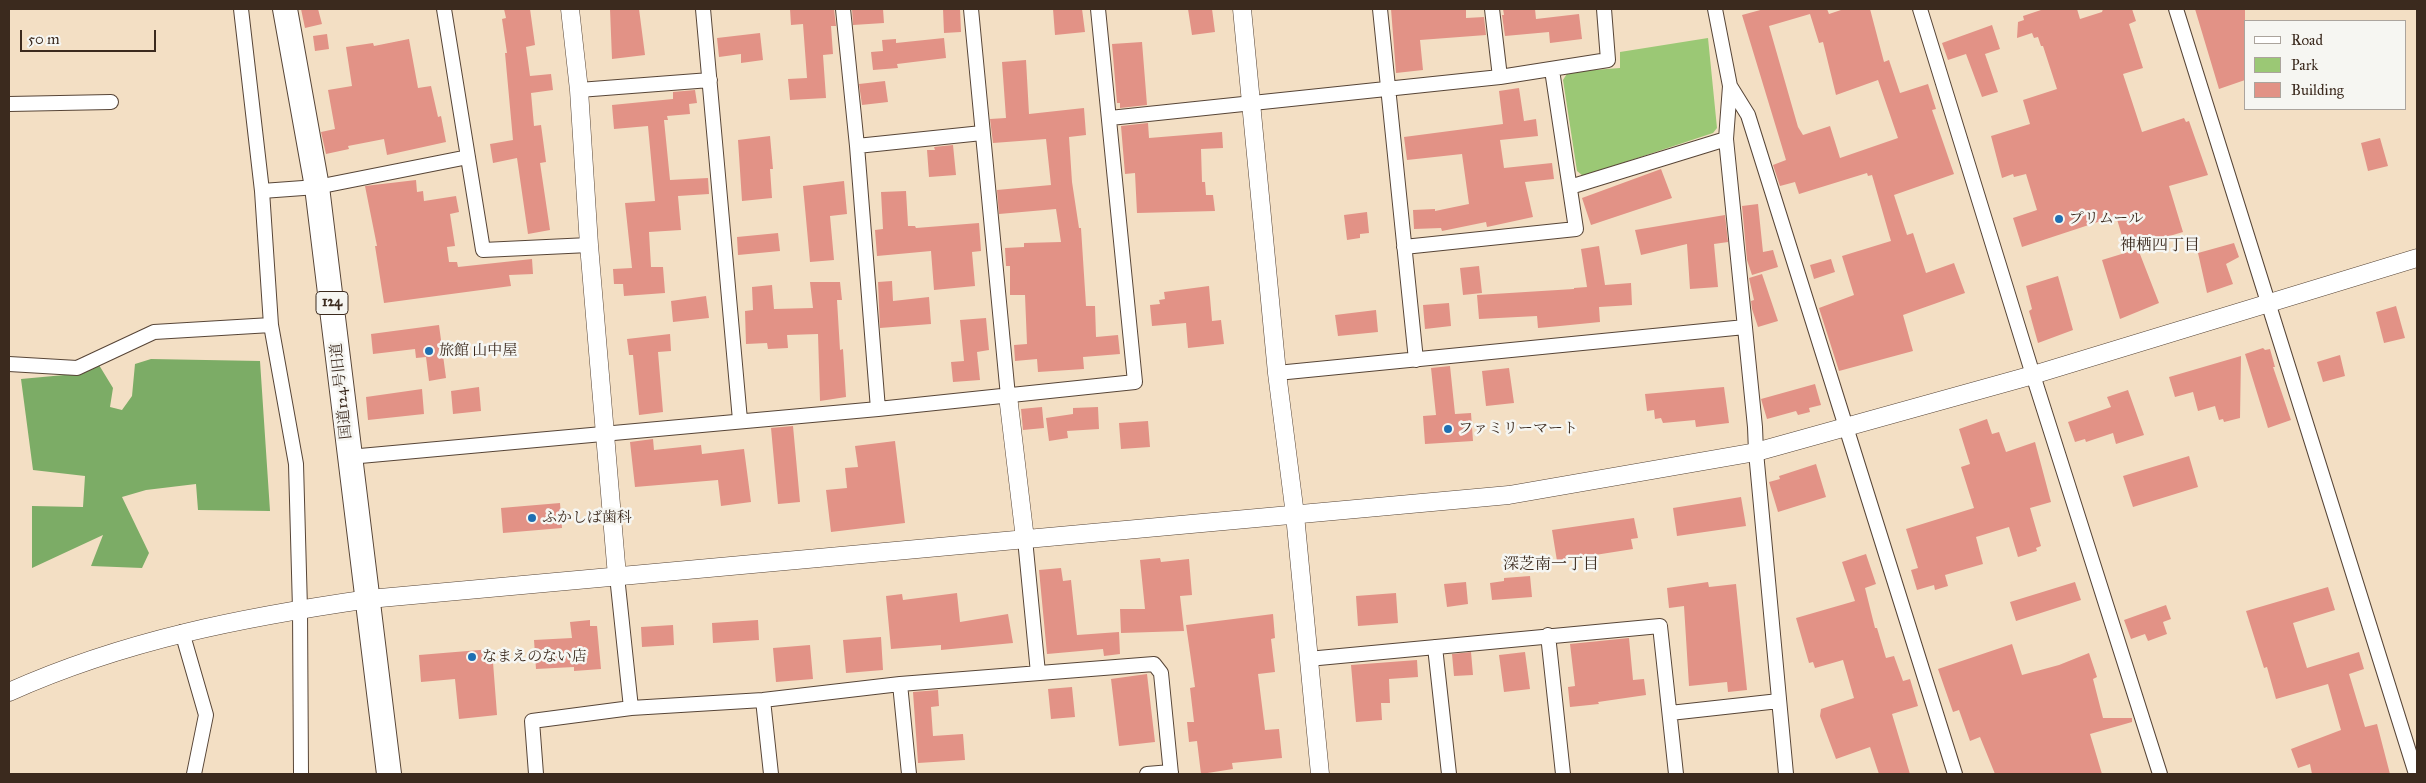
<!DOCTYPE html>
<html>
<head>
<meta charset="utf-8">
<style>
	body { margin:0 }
	#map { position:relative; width:2426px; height:783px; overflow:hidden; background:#f3dfc4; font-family:"IM FELL Great Primer",serif }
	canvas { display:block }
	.frame { position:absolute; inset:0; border:10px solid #3b2a1e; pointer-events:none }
	.legend { position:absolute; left:2244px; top:20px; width:162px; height:90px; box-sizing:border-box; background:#f6f6f2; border:1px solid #aba49d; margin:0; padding:6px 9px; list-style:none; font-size:15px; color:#3b2a1e }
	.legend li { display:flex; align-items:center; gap:10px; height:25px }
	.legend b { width:25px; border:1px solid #aba49d }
	.scale { position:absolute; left:20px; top:30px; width:136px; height:22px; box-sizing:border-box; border:2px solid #3b2a1e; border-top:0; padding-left:6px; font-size:15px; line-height:18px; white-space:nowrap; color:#3b2a1e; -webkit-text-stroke:4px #f6f6f2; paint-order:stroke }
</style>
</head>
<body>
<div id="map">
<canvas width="2426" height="783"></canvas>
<div class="frame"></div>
<ul class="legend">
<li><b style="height:6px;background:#fff"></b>Road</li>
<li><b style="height:14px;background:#9bc875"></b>Park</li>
<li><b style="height:14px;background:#e29286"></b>Building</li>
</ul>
<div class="scale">50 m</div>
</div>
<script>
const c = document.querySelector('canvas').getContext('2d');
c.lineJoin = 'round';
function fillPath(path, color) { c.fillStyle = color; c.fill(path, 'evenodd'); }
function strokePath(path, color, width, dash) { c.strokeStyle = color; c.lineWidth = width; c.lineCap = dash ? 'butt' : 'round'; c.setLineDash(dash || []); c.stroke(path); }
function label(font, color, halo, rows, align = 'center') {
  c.font = font + ' "IM FELL Great Primer","Noto Serif JP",serif'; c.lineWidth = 5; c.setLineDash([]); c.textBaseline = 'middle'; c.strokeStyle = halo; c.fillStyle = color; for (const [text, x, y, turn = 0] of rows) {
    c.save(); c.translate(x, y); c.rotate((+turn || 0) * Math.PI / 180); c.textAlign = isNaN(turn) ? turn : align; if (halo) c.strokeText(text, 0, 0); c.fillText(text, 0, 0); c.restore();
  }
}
fillPath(new Path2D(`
	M1708 38 1717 128 1713 133 1583 176 1577 171 1563 80 1568 72 1620 68V52Z`), '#9bc875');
fillPath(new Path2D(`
	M151 359 260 361 270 511 198 510 196 484 146 490 122 497 149 553 142 568 91 566 103 535 32 568V506L83 507 85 476 33 470 21 379 75 374 99 365 113 388 110 407 122 410 132 396 135 364Z`), '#7cac66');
fillPath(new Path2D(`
	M301 9H318L322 24 305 28Z
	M504 9H530L535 45 526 47 530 76 551 74 553 90 531 93 534 126 541 125 546 162 540 163 550 230 528 234 517 158 493 163 490 144 513 140 505 53H507L502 19 506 18Z
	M610 9H639L645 55 612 59Z
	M790 9H834L836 26H831L833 54 823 55 826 98 790 100 788 79 807 78 803 24 791 25Z
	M852 9H883L884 23 853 25Z
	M943 9H960L961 32 944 33Z
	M1053 9H1082L1085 32 1055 35Z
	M1188 9H1212L1215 32 1192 35Z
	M1391 9H1466V18L1484 17 1486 35 1420 40 1423 70 1396 73Z
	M1503 9H1535L1536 19 1579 14 1582 39 1550 43 1549 32 1505 36 1502 15H1504Z
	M1764 9H1827L1829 14 1844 9H1870L1884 62 1889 60 1900 93 1928 84 1936 109 1932 110 1954 174 1894 195 1907 235 1913 233 1926 273 1954 263 1965 293 1903 315 1913 351 1839 371 1819 308 1854 295 1842 256 1891 241 1872 175 1868 176 1867 173 1799 194 1795 182 1780 186 1773 165 1786 160 1742 15ZM1810 14 1819 43 1823 42 1836 95 1878 80 1898 138 1840 158 1830 126 1803 135 1798 127 1769 26Z
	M2044 9H2077L2080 19 2102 12 2103 9H2132L2136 21 2129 24 2143 68 2123 74 2142 132 2184 118 2186 122 2189 121 2208 175 2169 186 2183 232 2126 249 2116 216 2022 247 2013 218 2037 210 2026 174 2014 177 2013 174 2002 178 1991 136 2030 124 2023 100 2057 89 2043 46H2041L2038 37 2034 38 2032 33 2017 38 2018 22 2024 20 2023 16Z
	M2195 9H2245V80L2219 89Z
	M1992 25 2000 49 1985 54 1998 92 1982 97 1966 54 1948 60 1942 43Z
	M760 33 763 60 741 63V54L719 57 717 38Z
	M327 34 329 49 315 51 313 36Z
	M944 38 946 58 897 64 898 68 873 70 871 52 883 51 882 40 896 39V43Z
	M409 39 418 88 431 86 438 117 441 116 446 142 387 155 384 139 348 146 349 149 326 154 321 132 335 129 328 90 352 86 346 47 373 43 374 46Z
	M1142 42 1147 105 1120 108V103H1117L1112 44Z
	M1026 60 1029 114 1084 108 1086 135 1069 137 1072 182 1079 228H1081L1086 306H1095L1096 337 1118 335 1120 354 1083 357 1084 369 1038 372 1037 359 1015 361 1014 345 1027 344 1025 295H1010V266H1006L1005 248 1024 247V243L1061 242 1056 209 999 214 997 190 1051 185 1046 139 993 143 990 119 1006 118 1002 62Z
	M885 81 888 102 862 105 859 84Z
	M1519 88 1524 121 1536 119 1538 136 1500 140 1504 168 1552 163 1554 179 1525 182 1533 217 1487 227 1486 222 1442 231 1441 228 1414 229 1413 210 1435 209V211L1469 204 1462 154 1407 160 1404 137 1503 124 1499 91Z
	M695 90 697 103 689 104 690 114 667 116 668 120H664L670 180 708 178 709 194 678 196 681 230 649 232 651 267H663L665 293 624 296 623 284H614L613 269 632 268 625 203 655 201 648 126 614 129 612 105 673 99V92Z
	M1148 123 1149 138 1222 132 1223 148 1201 149 1202 182H1205L1206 195H1213L1215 211 1137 213 1135 173 1125 174 1121 126Z
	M770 136 773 169H770L772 198 742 201 738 140Z
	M2380 138 2388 166 2368 171 2361 143Z
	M953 145 956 175 929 177 927 150H935L934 147Z
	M1661 169 1672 198 1591 225 1582 198Z
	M416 180 417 192 423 191 424 201 456 196 459 212 450 214 455 246 447 247 449 262H457L458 267 532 259 533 274 509 275 511 286 384 303 375 246H377L365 186Z
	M844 181 847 214 830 216 834 260 810 262 803 186Z
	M906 191 908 226H915L916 228 979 223 981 251 972 252 975 286 934 290 931 251 877 256 875 230 883 229 881 192Z
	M1758 204 1763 252 1773 250 1778 267 1752 275 1747 260 1742 206Z
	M1367 212 1369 233 1360 234V238L1347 240 1344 215Z
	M1725 215 1728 242 1714 244 1718 287 1690 289 1687 244 1641 255 1635 230Z
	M778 233 780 251 738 255 737 237Z
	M2234 243 2239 257 2226 264 2233 284 2207 293 2198 253Z
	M1599 246 1605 285 1631 283 1632 305 1599 307 1600 322 1560 326 1538 328 1537 316 1479 319 1477 295 1574 289V288L1587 287 1581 249Z
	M2138 249 2159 303 2120 319 2102 260Z
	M1831 259 1835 272 1814 279 1810 265Z
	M1479 266 1482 293 1463 295 1460 268Z
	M1762 274 1778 321 1758 327 1752 309 1751 301 1754 300 1749 278Z
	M2058 276 2073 330 2038 343 2029 311 2032 309 2026 286Z
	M892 281 893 301 929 297 931 324 880 328 878 282Z
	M810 282H840L842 300H837L840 350 843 349 846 397 820 401 818 334 787 335 788 348 768 349 767 343 746 344 745 311 753 310 752 287 772 285 774 309 813 308Z
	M1209 286 1212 321 1221 320 1224 344 1188 348 1186 323 1152 326 1150 305 1160 304 1159 300 1165 299 1164 292Z
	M706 296 709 318 673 322 671 301Z
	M1449 303 1451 326 1425 329 1423 305Z
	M2396 306 2405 338 2384 343 2376 312Z
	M1376 310 1378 332 1338 336 1335 315Z
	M986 318 989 350 977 352 980 380 953 382 951 362 964 361 960 320Z
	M439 325 446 378 429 381 426 357 416 358 415 349 373 354 371 334Z
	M670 334 671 351 658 352 663 412 639 415 633 355H629L627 339Z
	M2263 348 2265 350 2270 349 2275 367H2273L2291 420 2268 428 2245 354Z
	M2340 355 2345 376 2323 382 2317 362Z
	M2241 356 2240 418 2224 422 2223 419 2219 420 2215 406 2198 411 2193 392 2175 397 2169 377Z
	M1450 366 1455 414 1471 413 1473 441 1425 444 1423 416 1436 415 1431 368Z
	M1509 368 1514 403 1486 406 1482 371Z
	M1815 384 1821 405 1809 408 1810 412 1798 415 1796 411 1767 419 1761 399Z
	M479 387 481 411 453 414 451 391Z
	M1724 387 1729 423 1696 427 1695 420 1663 423 1661 418 1655 419 1654 410 1647 411 1645 394Z
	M422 389 424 414 368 420 366 397Z
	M2128 390 2144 435 2116 444 2113 433 2086 442 2085 439 2075 442 2068 422 2111 407 2107 397Z
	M1042 407 1044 428 1023 430 1021 409Z
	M1098 407 1099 429 1067 431 1068 438 1049 441 1046 418 1073 414V408Z
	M1987 419 1992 434 1999 432 2006 452 2035 442 2051 502 2030 508 2041 546 2036 548 2037 551 2018 557 2009 527 1976 537 1983 564 1945 575 1948 586 1935 590 1934 585 1917 590 1911 570 1918 568 1906 529 1974 508 1961 467 1970 464 1959 429Z
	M1148 421 1150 447 1121 449 1119 423Z
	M793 426 800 502 778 504 771 428Z
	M653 439 654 450 701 445 702 454 744 449 751 502 721 506 718 480 635 487 630 442Z
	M895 441 905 523 831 532 826 490 847 488 845 468 858 467 855 446Z
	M2189 456 2198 487 2133 507 2123 476Z
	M1816 464 1826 497 1778 512 1769 482 1780 479 1779 476Z
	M1741 497 1746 526 1677 536 1673 508Z
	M560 503 562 528 503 533 501 508Z
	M1634 518 1638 538 1631 539 1633 549 1557 561 1552 530Z
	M1866 554 1876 584 1865 588 1875 628H1877L1886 658 1894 656 1903 681 1910 679 1918 706 1892 714 1910 774H1879L1870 747 1836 759 1820 716 1821 709 1854 698 1843 660 1815 668 1813 662 1809 663 1796 618 1855 601 1842 562Z
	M1160 558 1161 562 1189 559 1192 595 1180 596 1184 631 1121 633 1120 609H1145L1140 560Z
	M1061 568 1063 581 1071 580 1077 635 1119 632 1120 654 1104 656 1103 649 1047 654 1039 570Z
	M1530 576 1532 597 1492 600 1490 583 1504 581V578Z
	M1466 582 1468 604 1447 607 1444 584Z
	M1708 582 1709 587 1736 584 1747 690 1728 692 1727 682 1689 686 1684 606 1669 608 1667 588Z
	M2075 582 2081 600 2016 621 2010 602Z
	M2328 587 2335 610 2293 623 2307 668 2359 652 2364 669 2349 674 2365 727 2377 724 2390 774H2312L2310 764 2298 768 2291 749 2341 730 2328 684 2276 699 2267 667 2264 668 2246 611Z
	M957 593 960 622 1008 614 1013 643 941 650V645L891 649 886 596 902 594 903 600Z
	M1396 593 1398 623 1358 626 1356 596Z
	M2166 605 2171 619 2163 622 2167 634 2148 641 2145 634 2131 639 2124 620Z
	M1273 614 1275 638 1271 639 1275 672 1258 674 1265 730 1279 729 1282 758 1232 763 1233 769 1201 774 1197 741 1189 742 1187 722H1194L1190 688 1195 687 1186 625Z
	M590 620V626H597L601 669 574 671V667L536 669 534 640 572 638 570 622Z
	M758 620 759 640 713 643 712 623Z
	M673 625 674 645 642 647 641 627Z
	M881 637 883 670 846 673 843 640Z
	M1629 638 1633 680 1644 679 1646 695 1598 702 1599 704 1570 707 1568 687 1575 686 1570 644Z
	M2012 644 2022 675 2059 665 2089 653 2097 677 2093 679 2103 718H2132V722L2090 734 2102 774H1995L1980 737 1970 741 1959 710 1953 712 1938 669Z
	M810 645 813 679 776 682 773 648Z
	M492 649 497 715 459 719 455 679 421 682 419 655Z
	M1471 652 1473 675 1454 676 1452 654Z
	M1525 652 1530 689 1504 692 1499 655Z
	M1417 660 1418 677 1389 679 1390 703H1381L1382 720 1356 722 1351 665Z
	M1147 674 1155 742 1119 746 1111 679Z
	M1072 687 1075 717 1051 719 1048 689Z
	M938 690 939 706 931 707 933 736 963 734 965 760 918 763 913 692Z`), '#e29286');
const minor = new Path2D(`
	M241 9 262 191 271 325 296 464 300 609 301 774
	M444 9 483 250 589 245
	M703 9 740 420
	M843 9 857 146 878 409
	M971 9 1008 396
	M1380 9 1416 360
	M1492 9 1500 77
	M1715 9 1730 86 1748 115 1955 774
	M1920 9 2033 375 2160 774
	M2176 9 2416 774
	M1730 86 1726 139 1755 427 1756 452 1786 774
	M579 90 710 80
	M9 104 111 102
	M1110 118 1500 77 1608 60 1604 9
	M857 146 982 133
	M1570 187 1726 139
	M262 191 317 187 468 157
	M1404 247 1576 229 1552 70
	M9 364 77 368 154 332 271 325
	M1277 373 1745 327
	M349 457 878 409 1135 382 1098 9
	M1025 539 1038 673
	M617 576 631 708
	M182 632 206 715 194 774
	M1548 635 1563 774
	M1435 647 1449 774
	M1308 659 1660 626 1676 774
	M900 684 909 774
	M763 700 771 774
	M1670 713 1779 701
	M536 774 532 721 631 708 763 700 900 684 1154 664 1161 673 1171 774
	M1147 774 1171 772`);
const tertiary = new Path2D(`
	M570 9 579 90 589 245 617 576
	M1242 9 1277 373 1295 515 1320 774
	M1008 396 1025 539
	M9 692C125 640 244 617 369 599L1509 495 1756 452 2033 375 2417 258`);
const trunk = new Path2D(`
	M285 9 317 187 389 774`);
strokePath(minor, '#574537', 16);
strokePath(tertiary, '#574537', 19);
strokePath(trunk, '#574537', 26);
strokePath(minor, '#fff', 14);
strokePath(tertiary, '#fff', 18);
strokePath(trunk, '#fff', 24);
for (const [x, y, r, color] of [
	[2059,219,5,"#1f6fb2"],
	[429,351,5,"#1f6fb2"],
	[1448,429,5,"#1f6fb2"],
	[532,518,5,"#1f6fb2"],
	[472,657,5,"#1f6fb2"]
]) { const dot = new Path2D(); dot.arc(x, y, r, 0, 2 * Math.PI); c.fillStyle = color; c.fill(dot); strokePath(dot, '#f6f6f2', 2); }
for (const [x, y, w] of [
	[332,303,32]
]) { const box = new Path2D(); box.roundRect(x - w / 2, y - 11.5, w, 23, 4); c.fillStyle = '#f6f6f2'; c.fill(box); strokePath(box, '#3b2a1e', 1); }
label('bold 14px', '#3b2a1e', null, [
	["124",332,303]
]);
label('15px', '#3b2a1e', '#f6f6f2', [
	["プリムール",2069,219],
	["旅館 山中屋",439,351],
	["ファミリーマート",1458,429],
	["ふかしば歯科",542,518],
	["なまえのない店",482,657]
], 'left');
label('15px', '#3b2a1e', '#f6f6f2', [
	["国道124号旧道",342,391,-96]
]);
label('16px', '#3b2a1e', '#f6f6f2', [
	["神栖四丁目",2160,246],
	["深芝南一丁目",1551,565]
]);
</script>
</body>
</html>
